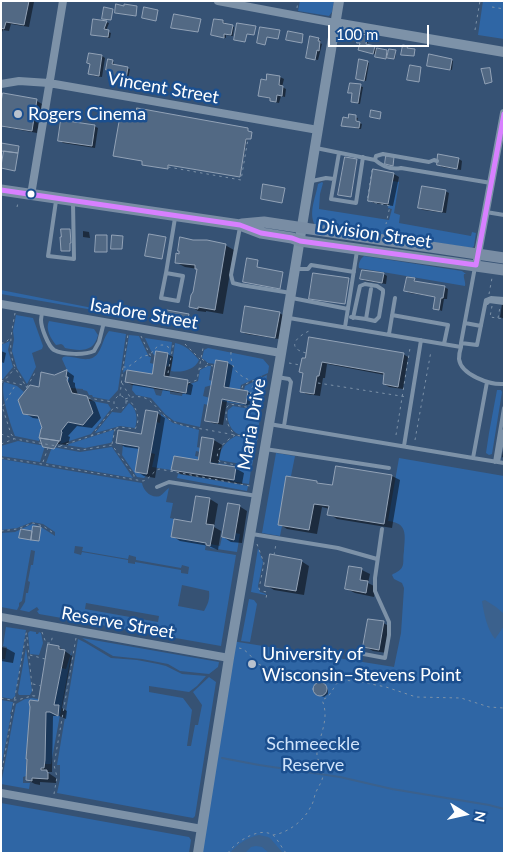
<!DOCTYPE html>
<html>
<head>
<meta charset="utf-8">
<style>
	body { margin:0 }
	#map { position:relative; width:505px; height:854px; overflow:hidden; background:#365274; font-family:Lato,sans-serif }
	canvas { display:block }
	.frame { position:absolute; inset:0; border:2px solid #fff; pointer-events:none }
	.north { position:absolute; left:440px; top:789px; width:50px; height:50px; -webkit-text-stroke:4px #1b4f8f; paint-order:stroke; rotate:100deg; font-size:14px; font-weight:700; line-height:20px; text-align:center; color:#fff }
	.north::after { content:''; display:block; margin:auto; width:18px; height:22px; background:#fff; clip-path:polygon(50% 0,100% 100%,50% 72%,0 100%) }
	.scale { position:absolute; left:328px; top:25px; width:101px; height:22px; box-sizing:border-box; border:2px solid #fff; border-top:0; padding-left:6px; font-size:15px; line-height:18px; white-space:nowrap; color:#fff; -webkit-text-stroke:4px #1b4f8f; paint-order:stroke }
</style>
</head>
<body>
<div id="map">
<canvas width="505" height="854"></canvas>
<div class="frame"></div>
<div class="north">N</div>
<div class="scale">100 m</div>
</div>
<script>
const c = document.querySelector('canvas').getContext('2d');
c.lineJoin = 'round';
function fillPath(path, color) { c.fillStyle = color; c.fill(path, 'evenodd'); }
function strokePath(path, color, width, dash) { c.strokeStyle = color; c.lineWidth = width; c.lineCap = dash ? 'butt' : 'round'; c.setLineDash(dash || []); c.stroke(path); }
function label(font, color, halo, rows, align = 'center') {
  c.font = font + ' Lato,sans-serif'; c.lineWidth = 5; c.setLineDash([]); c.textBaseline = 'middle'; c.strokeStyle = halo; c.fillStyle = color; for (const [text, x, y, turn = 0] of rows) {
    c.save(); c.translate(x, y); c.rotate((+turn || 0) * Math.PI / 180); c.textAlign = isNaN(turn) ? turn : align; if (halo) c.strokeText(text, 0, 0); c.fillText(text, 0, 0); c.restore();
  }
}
fillPath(new Path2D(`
	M300 1H334L332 12 329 16 298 11Z
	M483 1H504V39L478 35Z
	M392 181 399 182 394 213 400 215 399 223 471 236 472 232 476 233 474 246 472 248 315 225C308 213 316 197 318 184L322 182 323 183 320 194 319 209 389 220 392 209 388 208Z
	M364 256 462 271 466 274H464C463 278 466 282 465 286L359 268C358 264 360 259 364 256Z
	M1 290 128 315V316L1 294Z
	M16 315 33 318 43 346 42 349 32 353 36 367 27 384 17 368 12 351 14 339 13 331Z
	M49 321 94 329 98 335C94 353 79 351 65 348L63 345 61 344 56 345C51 339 45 329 49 321Z
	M109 331 126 334 118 390 109 400 93 397 92 395H89L87 391 83 390V389L70 388 67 380V377H66L67 370 62 359 63 357C73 354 89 366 98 353 103 346 103 338 109 331Z
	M129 335 139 336 149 357H151L150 363 154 364 152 374 126 370 123 373Z
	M145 338 172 342 169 365 166 367 168 353 156 351 155 355H154L151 351Z
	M10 341 8 350 13 367 3 379H1V345Z
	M175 343C186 345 192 352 199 360 195 370 181 373 171 371Z
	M208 348 263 359 269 366 268 373 241 385 240 390 224 387 228 362 217 360 216 364 208 363 202 358 204 350Z
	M208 366H211L209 380 213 381 212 385 205 387 203 396 210 398 208 405 204 404 200 427 174 421 165 414 151 398 136 395 132 390 133 384 153 387 156 395 161 396 163 389 170 390V394L182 396 183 392 186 393 188 385 198 381 200 370Z
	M267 375 262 408 221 401 222 399 246 404 244 390 245 386Z
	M4 382 17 386 24 392 18 400 23 414 38 416 42 428 41 429 39 441 15 436C10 423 0 393 4 382Z
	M497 390H501L502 392 492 454 489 455 486 453 489 433Z
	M89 401H92L108 404 111 409 91 434 60 444 62 432 61 431 68 422 83 425 93 413Z
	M129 403C137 408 138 420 135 428L120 426 95 433 112 412 121 413Z
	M233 406 261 411 257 437C251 436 241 436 236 433 229 428 226 417 228 410Z
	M161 414 173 423 199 430 197 447 200 448V452L196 451 195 456 199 457 198 460 174 456 171 470 152 467 155 454 151 453 156 422 160 423Z
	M113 430H114L112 442 110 443 85 448 66 445Z
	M236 436 257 440 252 466 219 460C219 449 226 441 236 436Z
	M18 441 45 446 40 462 1 456V446Z
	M123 444 139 447 135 472 147 474 144 478 137 477 122 455Z
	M52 447 80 452 112 447 133 478 46 463Z
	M276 453 295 456 291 476H286L278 525 282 526 280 536 262 533Z
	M399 458 504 476V853H198L232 641 394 667 401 633 404 588 402 583 394 579 392 575 393 574C407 568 402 563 404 551 405 535 408 523 388 521Z
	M1 459 142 483C143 490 151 499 160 496 163 494 166 490 169 488L166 502 173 503 170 518 174 519 171 537 206 543 205 550 236 555 221 646 39 614 37 611 39 610 37 607 29 612 20 610 25 602 26 593H28L30 582 28 581 31 565H33L35 551 31 550 22 601 19 603V606L17 610 1 607V533L15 532 32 524 41 527 55 536V532L43 524 32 522 17 528 1 530ZM75 546 83 547 82 551 128 559 129 555 136 557V560L181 568 182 565 189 567 188 574 181 573V570L135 562V564L128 563V560L82 552 81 555 74 553ZM182 585 209 591C210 599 208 604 204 611L178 606ZM86 603 159 616 158 622 85 609Z
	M211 462 251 469 249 484 230 481 236 467 210 463Z
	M178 474 248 486 247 491 177 478Z
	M235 533 240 534 237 552 210 548V544L220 546 222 537 233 540Z
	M258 548 263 562 258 586 260 592 266 594V595L251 592Z
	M249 599 254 600 257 604 250 642 241 641Z
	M6 627 26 630 15 696 12 699 1 697V659H5L7 647 3 646Z
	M30 631 36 632V634H38L39 632 41 633 43 643 39 655 30 654 28 633Z
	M82 638 219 662 218 667 209 674 180 671 168 664 142 659 113 656Z
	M78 639 86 643 111 658 137 660 158 664 166 666 182 674 206 676 197 686 189 692 149 686V692L183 698 192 710 187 746H191L195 725H198L202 705 193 692 209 677 216 682 195 816 193 818 57 793 60 779V765H57Z
	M26 648 32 691 30 695H19L18 693Z
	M72 650 51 764H44L46 712H50L58 715 59 706 54 705 61 668 66 669Z
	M32 698 38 699V701L31 700 29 702 30 707 26 759V776L23 777V783H30L29 789 1 784 16 704 25 699Z
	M1 700 13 702 11 712 10 713 11 715 1 768Z
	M1 803 189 837 191 840 189 853H1Z`), '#2f66a5');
fillPath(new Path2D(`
	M485 600 496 607 504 614V626L495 639C487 629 484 614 482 601Z
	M259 835 268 837 270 838 283 853H269L262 847 256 846 251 847 245 853H230C237 844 248 837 259 835Z`), '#3b618d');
fillPath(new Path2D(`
	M1 1H33L34 2 29 27 11 24 9 31 3 30 2 32H1Z
	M223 21 225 23V25L234 27 233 36 226 35V38L212 35Z
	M106 22 109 23 106 31 111 33 110 38 94 35Z
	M367 37 369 38 367 46 389 53 390 50 396 52 395 59 388 58V59L379 57 377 55 359 50Z
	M311 38 319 39 321 41 320 43 322 44 318 60 308 58Z
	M102 56 105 58 102 77 94 76 90 74Z
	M451 60 453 61 452 70 431 66Z
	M112 61 114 63V65L130 69 128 79 113 76 111 71 107 70Z
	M367 62 369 63 366 81 359 80Z
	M280 77 284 79 282 87 286 89 285 97 281 96 279 103 275 102 271 100 272 99 263 97 259 95 267 81Z
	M351 84 363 87 360 104 353 102V94L350 92Z
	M4 95 37 101 42 104 37 133 4 127 1 126Z
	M350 116 358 118 357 122 362 124 361 129 345 126Z
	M94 126 98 128 95 148 63 143 60 140Z
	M248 129V133L252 134 251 139 247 138 240 177 169 165 168 169 144 164V161Z
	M459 159 462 161 461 170 442 167 438 164Z
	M357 160 351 196 339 194Z
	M394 174 399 177 393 206 374 203 369 200Z
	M445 191 449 193 446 213 423 210 419 208Z
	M83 231 89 232 90 238 83 237Z
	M193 242 225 245 234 250 223 314 206 311V312L198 311 190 306 198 269 185 267 177 263 180 255Z
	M384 274 387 276 386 284 365 281 361 279Z
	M414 280 418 282 444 287 448 289 447 299H444L442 311 434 308 436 297 409 293 406 291Z
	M502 304 504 305V319L500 317Z
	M279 313 283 315 279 339 246 334 242 332Z
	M1 351 6 353 4 363 1 362Z
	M168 354 173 357 169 378 188 382 193 385 191 395 132 385 126 382 153 376Z
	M403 354 408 357 403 389 389 387 384 384 385 375 327 364 325 378H323L320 396 306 394 301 391 304 374 300 372 306 360Z
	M217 362 228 363 233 366 229 389 248 392 253 395 251 406 227 401 223 425 212 423 207 420Z
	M67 371 74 376 73 382 75 383V386L78 395 86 397 95 402 101 418 92 428 77 426 68 436 70 437 68 445 58 444 55 448 45 447 44 429 40 419 33 418 24 413 40 388 54 376ZM66 377H69L67 387 65 386Z
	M157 413 165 418 155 478 144 476 136 471 140 449 125 447 117 442 142 436Z
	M203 439 214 440 222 445 218 465 235 468 244 473 242 484 181 474 173 469 199 462Z
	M504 445V458L502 457Z
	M337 467 392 476 400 480 392 528 337 519 329 514 330 509 322 507 317 534 287 529 279 524 317 482 321 484 334 486Z
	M210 499 218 504 214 527 221 531 218 550 209 546 180 541 172 536 192 523Z
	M239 506 247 511 242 543 231 542 223 537Z
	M301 561 309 566 304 595 274 590 266 585Z
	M350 568 362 570 370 574 368 583 376 587 374 597 355 593 347 589Z
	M383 623 391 627 387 653 373 651 364 646Z
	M1 647 6 648 15 653 13 663 1 661Z
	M59 647 72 656 62 708 67 711 66 719 59 716H53L52 772H47L56 778V783L40 782V785L35 784 27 780 39 703Z
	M319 684 326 686 328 690V694L324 697 316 694 314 691 315 686Z`), '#0007');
strokePath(new Path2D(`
	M222 758 259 765 340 777 392 789 489 805 504 809`), '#3b618d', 2);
const building = new Path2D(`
	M1 1H29L24 25 6 22 4 29 1 28Z
	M116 4 124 6V4L137 6 136 16 115 13Z
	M104 7 113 9 111 20 102 19Z
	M144 7 158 10 156 21 142 18Z
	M174 14 201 19 198 32 171 28Z
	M93 19 107 21 104 29 109 30 108 37 91 35Z
	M214 19 223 20V23L233 25 231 35 224 34V38L211 35Z
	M237 23 256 26 254 35 247 34 245 42 234 40Z
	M260 27 280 30 278 39 267 37 265 45 257 43Z
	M288 31 303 34 302 43 286 40Z
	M360 34 368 35 366 44 375 46 373 54 358 50 360 43H357Z
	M310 36 319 38 318 41H320L319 51 317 50 315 60 306 58Z
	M403 45 408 46 407 48 415 49 414 56 401 55Z
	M377 48 387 50 386 59 375 57Z
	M389 49 396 50 394 59 387 58Z
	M89 53 102 55 99 76 88 74 90 64 87 63Z
	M429 54 452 59 450 70 427 66Z
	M108 59 113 60 112 64 128 67 126 79 109 76 110 71 106 70Z
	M359 59 368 61 364 81 356 79Z
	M410 65 421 67 419 82 407 80Z
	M490 68 492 82 485 84 481 69Z
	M267 74 280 76 279 85 283 86 282 96 277 95 276 102 270 101V98L258 96 261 79 266 80Z
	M350 83 361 84 358 103 351 102 352 93H348Z
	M3 93 37 99 32 131 1 126V102Z
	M137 108 248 128V131L252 132 251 139H246L240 177 168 165V169L142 165V161L113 156 120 116 135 119Z
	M371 110 381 112 380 119 370 117Z
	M349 114 356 115V121L360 122 359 128 341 126 343 117 348 118Z
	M61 120 95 125 92 146 58 141Z
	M1 143 19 146 18 153 1 151Z
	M4 151 18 153 15 171 1 168Z
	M438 154 459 158 457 169 437 165Z
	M386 156 394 157 393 166 385 164Z
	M345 157 357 159 351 197 338 195Z
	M373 169 394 173 388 204 368 201Z
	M263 184 285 188 282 203 261 199Z
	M422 186 446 190 442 212 418 208Z
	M61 229H70L71 243H70V251H61L60 237H61Z
	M149 234 166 237 162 259 145 256Z
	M96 235H107V252H95Z
	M112 235 123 236 122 249H111Z
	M180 237 193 240H207L226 244 215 310 198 307V309L189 307 191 295 193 292 197 269H195V265L175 263 176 253 179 254V251H178Z
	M247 258 258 260 257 267 283 272 280 289 243 282Z
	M362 270 384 273 382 283 360 279Z
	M313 273 349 278 345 304 309 299Z
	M407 277 415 278 414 281 445 286 443 298H441L439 310 433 309 435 297 404 291Z
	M245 306 280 312 275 338 241 332Z
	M167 310 189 314 188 318H191L190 325 165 320V318L162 317 163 311 166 312Z
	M309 337 404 353 398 387 383 384 384 373 322 362 319 376H317L314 394 300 392 303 373 299 372 302 358H305Z
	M156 351 168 353 164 376 188 380 186 393 125 382 127 370 152 374Z
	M216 360 228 362 224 387 248 391 246 404 222 399 218 423 205 421Z
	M67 370 66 377H68L67 380 72 393 87 396 93 413 83 425 68 422 61 431 62 432 60 441 39 438 41 429 42 428 38 416 23 414 18 400 30 385 39 387 41 372 54 375Z
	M146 410 158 412 147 474 135 472 139 447 116 443 118 430 141 434Z
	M202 437 214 439 210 463 236 467 234 480 171 470 174 456 198 460Z
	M40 438 59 441 54 449 43 447Z
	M336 466 392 475 384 524 327 515 329 506 314 504 309 530 278 525 286 476 317 481V483L332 485Z
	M196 496 210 498 206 524 214 525 210 546 206 545V543L171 537 174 519 191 522Z
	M228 503 240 505 234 540 222 537Z
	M33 526 41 527 39 541 31 540Z
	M21 529 32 531 31 540 19 538Z
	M270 554 302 560 296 591 265 586Z
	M349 566 362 568 360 580 368 581 366 593 345 589Z
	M368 619 384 621 379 650 363 647Z
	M48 644 59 646V649L65 650 54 705H59L58 716 50 712H46L45 760 44 768H41V770H47V772H48V779L32 778V781L26 780 27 759H26L30 707 29 702 30 700 38 701Z
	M313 689a7 7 0 1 1 14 0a7 7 0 1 1-14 0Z`);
fillPath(building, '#526984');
strokePath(building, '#92a2b6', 1);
strokePath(new Path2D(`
	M492 7 504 9
	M297 8 298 1
	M475 30 480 1
	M168 167 241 180 248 139H247
	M372 170 367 201 390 206 386 224
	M17 207 18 203
	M489 294 492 278
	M492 306 490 317 504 319
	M15 313C12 330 7 350 15 367 18 374 23 381 27 388
	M498 318 500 307
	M170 325 171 321
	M141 336 150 355 154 356
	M1 343H5L11 337
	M185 344 200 359
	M231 352C230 368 238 376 252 381
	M306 353C286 348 296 337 309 331
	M202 359 208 364
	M289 363 300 365
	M123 367H128L143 356 150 355C157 345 162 341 172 350
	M199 369 209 365 213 366
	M168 373 174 341
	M1 380 4 381 15 368
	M1 383 4 381 23 385 27 387
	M122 383 130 397
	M188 383 197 380 203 348
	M318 383 407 397
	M27 387 36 371
	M242 388 243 385 257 379
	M120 396 123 367 128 334
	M88 398 113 402
	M125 399C154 389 154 413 174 422 184 427 197 428 208 430 224 433 241 436 258 439
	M1 403 11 434 14 438
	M3 406 16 384
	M250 407 249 405C251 393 250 383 262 377
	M1 434 15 439 81 450 112 445 134 475V479
	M396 435 410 348
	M91 436 120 427 135 429C141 419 137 409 130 401H126L122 396H118L114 400V405L117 408H123L126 405V401
	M415 440 431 351
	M1 444 14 439
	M112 444 115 429
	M60 446 91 436 115 406
	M1 458 42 464 143 481C150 479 152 472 159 469L250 486
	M43 462 49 445
	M252 468 220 462C211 452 227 440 235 435 228 427 224 418 227 407L230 404 262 410
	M1 531 17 529 33 523 43 526 55 534
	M257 544 264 563 259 589 262 591 267 592 266 599
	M274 555 276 544
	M42 632 46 643H51L53 634
	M27 637 33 696
	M239 648 243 649 248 653 258 664 271 669 340 680 355 681 371 684 386 687 416 697 461 698 489 707 504 708
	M30 655 45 659
	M33 684 41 686
	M1 698C5 699 10 700 14 700 23 700 28 695 39 696
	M1 776 27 629
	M54 794 57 777 54 765 76 638
	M273 835C288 833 305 820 311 806 314 802 314 796 316 792 319 785 323 781 323 774 323 766 316 760 317 752 320 734 330 718 322 700L328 697 337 683 346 681
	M228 853C235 842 261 825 274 836 278 840 282 848 286 853`), '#7d92a8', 1, [2.5, 4]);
strokePath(new Path2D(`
	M316 148 375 160C383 167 391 170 401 168L491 183
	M339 153 331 199 356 203 363 157
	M375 160 376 156 383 154 429 162 434 160 437 161
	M312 181 326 178 334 179
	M56 201 48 256 74 259 73 203
	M486 212 504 215
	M240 227 231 275 233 283 241 285 291 293
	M297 269H308L311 265 354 272
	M166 273 183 276 178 301 161 298Z
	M166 273 175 218
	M292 298 348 309
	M487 303 489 301 504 303
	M42 312C42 313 41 319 41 320 41 327 48 346 54 350 63 355 86 355 94 351L99 342 104 322
	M392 315 448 325 444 344
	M351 317 366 319 371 289
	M289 318 461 347V343L477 345 486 300 491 298 504 299
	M353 318 360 286 365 284 377 286 383 290V293L379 317 375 321 366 319
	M465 323 481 326
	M345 327 357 251
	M389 334 395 298
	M461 343 475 267
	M461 347C460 350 459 356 459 359 461 375 490 385 504 384
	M277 377 289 379 291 382 284 426
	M269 424 473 458 487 382
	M404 446 421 340
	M265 449 389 468
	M473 458 504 463
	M495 462 504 408
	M498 462 504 431
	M157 487 169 482 257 496
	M252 534 338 548 377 559
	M353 652 385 658 389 635V622L375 591V578L382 529`), '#7d92a8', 4);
strokePath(new Path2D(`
	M218 1 335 23
	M1 84 19 81 49 83 318 130
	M31 195 63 1
	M477 259 504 113
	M1 304 281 353
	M1 617 229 658
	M1 793 202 829`), '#7d92a8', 8);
strokePath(new Path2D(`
	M335 23 504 52
	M198 853 229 658 280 360 339 1`), '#7d92a8', 10);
strokePath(new Path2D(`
	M1 190 240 225 261 233 292 238 300 241 504 270
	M242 224 264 222 504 258`), '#798da4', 11);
strokePath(new Path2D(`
	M1 190 240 225 261 233 292 238 300 241 476 265 504 114`), '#d880ff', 5);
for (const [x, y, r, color] of [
	[18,114,5,"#b9c2ce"],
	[31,194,4.5,"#fff"],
	[252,664,5,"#b9c2ce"]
]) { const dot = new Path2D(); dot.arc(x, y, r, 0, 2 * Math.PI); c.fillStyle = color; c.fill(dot); strokePath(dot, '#1b4f8f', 2); }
label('18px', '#fff', '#1b4f8f', [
	["Vincent Street",163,88,10],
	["Division Street",374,234,8],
	["Isadore Street",144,314,10],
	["Maria Drive",252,424,-80],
	["Reserve Street",118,623,10]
]);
label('18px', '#fff', '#1b4f8f', [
	["Rogers Cinema",28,114],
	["University of",262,654],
	["Wisconsin–Stevens Point",262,675]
], 'left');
label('18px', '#cfe3fa', '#1b4f8f', [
	["Schmeeckle",313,744],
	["Reserve",313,765]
]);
</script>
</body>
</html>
